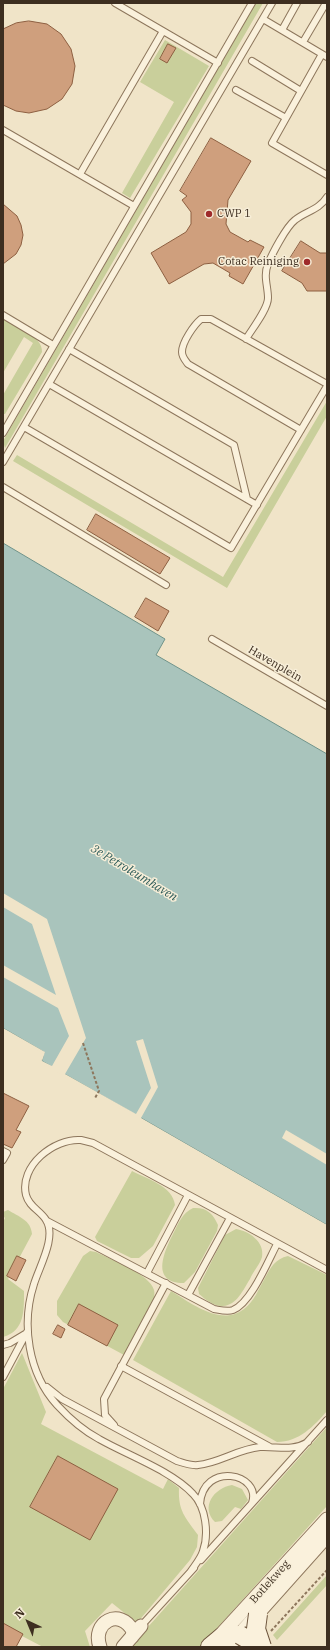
<!DOCTYPE html>
<html>
<head>
<meta charset="utf-8">
<style>
	body { margin:0 }
	#map { position:relative; width:330px; height:1650px; overflow:hidden; background:#f0e4c8; font-family:"IBM Plex Serif",serif }
	canvas { display:block }
	.frame { position:absolute; inset:0; border:4px solid #3d2e20; pointer-events:none }
	.north { position:absolute; left:8px; top:1602px; width:40px; height:40px; -webkit-text-stroke:3px #f7eed8; paint-order:stroke; rotate:316deg; font-size:11px; font-weight:700; line-height:16px; text-align:center; color:#3d2e20 }
	.north::after { content:''; display:block; margin:auto; width:14px; height:18px; background:#3d2e20; clip-path:polygon(50% 0,100% 100%,50% 72%,0 100%) }
</style>
</head>
<body>
<div id="map">
<canvas width="330" height="1650"></canvas>
<div class="frame"></div>
<div class="north">N</div>
</div>
<script>
const c = document.querySelector('canvas').getContext('2d');
c.lineJoin = 'round';
function fillPath(path, color) { c.fillStyle = color; c.fill(path, 'evenodd'); }
function strokePath(path, color, width, dash) { c.strokeStyle = color; c.lineWidth = width; c.lineCap = dash ? 'butt' : 'round'; c.setLineDash(dash || []); c.stroke(path); }
function label(font, color, halo, rows, align = 'center') {
  c.font = font + ' "IBM Plex Serif",serif'; c.lineWidth = 3; c.setLineDash([]); c.textBaseline = 'middle'; c.strokeStyle = halo; c.fillStyle = color; for (const [text, x, y, turn = 0] of rows) {
    c.save(); c.translate(x, y); c.rotate((+turn || 0) * Math.PI / 180); c.textAlign = isNaN(turn) ? turn : align; if (halo) c.strokeText(text, 0, 0); c.fillText(text, 0, 0); c.restore();
  }
}
fillPath(new Path2D(`
	M256 3H263L5 448 3 441Z
	M165 40 209 66 130 198 122 193 174 102 140 82Z
	M3 319C15 326 43 336 42 352L5 414H3V395L33 343 24 337 3 373Z
	M327 401V416L227 588 13 461 17 455 223 577Z
	M132 1171C147 1179 173 1186 175 1205L153 1246 139 1258H131L97 1241 95 1237Z
	M193 1208C206 1207 213 1213 218 1225L217 1231 195 1272 184 1283C150 1283 164 1252 173 1234 178 1224 182 1213 193 1208Z
	M8 1210C19 1217 31 1220 32 1234L8 1279 24 1291C24 1310 25 1331 3 1337V1222L5 1218 3 1216V1212Z
	M236 1229C249 1231 265 1242 262 1257 260 1264 253 1272 250 1279 243 1290 237 1305 223 1306 214 1307 205 1299 199 1294L198 1288 225 1235Z
	M90 1251 96 1252C110 1259 150 1274 154 1290 155 1293 154 1296 154 1299L124 1355 63 1322 57 1315V1301L83 1256Z
	M288 1256 327 1275V1411C314 1426 299 1442 277 1442L133 1360 171 1291C191 1303 221 1327 244 1309 254 1302 259 1288 265 1278 271 1267 275 1259 288 1256Z
	M22 1353 46 1412 41 1424 163 1489 168 1479 179 1488C178 1511 185 1517 198 1535L197 1547 190 1560 137 1623 112 1603 85 1631 90 1647H43L3 1626V1389Z
	M327 1427V1506L200 1647H130Z
	M232 1485 242 1489 248 1500 241 1509 235 1507 222 1521 215 1522C200 1507 214 1488 232 1485Z
	M327 1575V1585L277 1640 273 1635Z`), '#c9cf9b');
const water = new Path2D(`
	M3 543 165 639 156 655 327 754V1225L42 1061 44 1052 3 1028Z`);
fillPath(water, '#a9c4bc');
strokePath(water, '#6f938a', 1);
fillPath(new Path2D(`
	M3 893 47 919 86 1038 65 1074 136 1114 151 1088 136 1041 143 1039 158 1087 141 1118 327 1225V1227L41 1063 42 1053 3 1031V1028L45 1052 42 1061 52 1066 69 1036 58 1008 3 977V965L56 995 32 924 3 907Z
	M286 1130 327 1154V1165L282 1138Z`), '#f0e4c8');
const building = new Path2D(`
	M29 21 47 24 61 34 71 49 75 66 72 84 62 99 47 109 29 113 16 111 3 105V29L16 23Z
	M168 44 176 48 167 63 160 59Z
	M211 138 251 161 228 200 226 224 230 232 248 242 250 240 264 247 243 284 229 276 230 273 213 263 204 264 169 284 151 253 186 232 191 224V212L182 200 187 196 180 191Z
	M3 204 17 216 21 225 23 235 21 245 16 254 3 264Z
	M301 241 320 253H327V291H307L302 283 282 271Z
	M96 514 170 558 160 574 87 530Z
	M146 598 169 611 158 631 135 617Z
	M3 1093 29 1106 16 1130 21 1132 12 1148 3 1144Z
	M17 1256 26 1260 16 1281 7 1276Z
	M79 1304 118 1325 107 1346 68 1325Z
	M58 1325 65 1329 61 1338 53 1334Z
	M58 1456 118 1489 90 1540 30 1507Z
	M3 1623 23 1634 16 1647H3Z`);
fillPath(building, '#cf9f7d');
strokePath(building, '#8d5f41', 1);
const service = new Path2D(`
	M115 3 218 63
	M263 19 327 57
	M282 30 297 3
	M303 42 326 3
	M322 54 272 143 327 175
	M252 61 301 91
	M236 90 286 118
	M3 130 134 206
	M80 174 163 31
	M3 315 53 345
	M246 339C252 329 268 309 268 298 268 286 263 276 268 264 272 254 286 227 295 220 306 211 319 210 327 197
	M69 349 234 445 247 499
	M49 384 257 505
	M24 427 231 548 327 386
	M301 430 188 364C185 360 182 357 182 352 182 342 194 325 201 319H211L327 384
	M3 433 252 3
	M3 462 272 3
	M3 487 166 585
	M212 639 327 706
	M3 1151 7 1153 3 1160
	M47 1221 214 1309C220 1310 227 1312 233 1310 251 1303 268 1261 277 1244
	M147 1273 188 1195
	M188 1295 230 1218
	M3 1345 10 1343 25 1334
	M121 1366 270 1447
	M3 1377 27 1332
	M47 1387 62 1399 177 1461C184 1463 191 1466 198 1465 219 1463 238 1449 260 1447 278 1446 291 1452 308 1442
	M114 1425 105 1415 104 1399 166 1283
	M200 1504C203 1461 262 1473 252 1503
	M201 1560 327 1420
	M191 1571C195 1565 201 1558 203 1551 209 1534 206 1507 193 1494 172 1471 127 1455 99 1439 84 1431 69 1418 57 1405 28 1373 21 1324 34 1284 39 1267 57 1237 46 1220 41 1211 29 1207 26 1195 19 1166 54 1138 81 1140 85 1141 89 1142 93 1143L327 1270
	M141 1626 194 1568`);
const minor = new Path2D(`
	M216 1640 327 1519
	M100 1647C91 1622 120 1607 133 1631L132 1637
	M123 1647 141 1626
	M228 1647 327 1536`);
const secondary = new Path2D(`
	M210 1647 222 1637 240 1635`);
strokePath(service, '#8d765c', 8);
strokePath(minor, '#8d765c', 15);
strokePath(secondary, '#6f573f', 20);
strokePath(new Path2D(`
	M83 1043 99 1091 95 1098
	M271 1631 327 1570`), '#8d765c', 2, [3, 2]);
strokePath(service, '#faf1dc', 6);
strokePath(minor, '#faf1dc', 13);
strokePath(secondary, '#faf1dc', 18);
const secondaryBridge = new Path2D(`
	M258 1614 256 1629 262 1647
	M240 1635 261 1647`);
strokePath(secondaryBridge, '#6f573f', 20, []);
strokePath(secondaryBridge, '#faf1dc', 18);
for (const [x, y, r, color] of [
	[209,214,4,"#9e2a2b"],
	[307,262,4,"#9e2a2b"]
]) { const dot = new Path2D(); dot.arc(x, y, r, 0, 2 * Math.PI); c.fillStyle = color; c.fill(dot); strokePath(dot, '#f7eed8', 1.5); }
label('11px', '#3d2e20', '#f7eed8', [
	["CWP 1",217,214],
	["Cotac Reiniging",299,262,"right"]
], 'left');
label('11px', '#3d2e20', '#f7eed8', [
	["Havenplein",275,664,30],
	["Botlekweg",270,1582,-48]
]);
label('italic 12px', '#2f5d5a', '#f7eed8', [
	["3e Petroleumhaven",134,873,31]
]);
</script>
</body>
</html>
